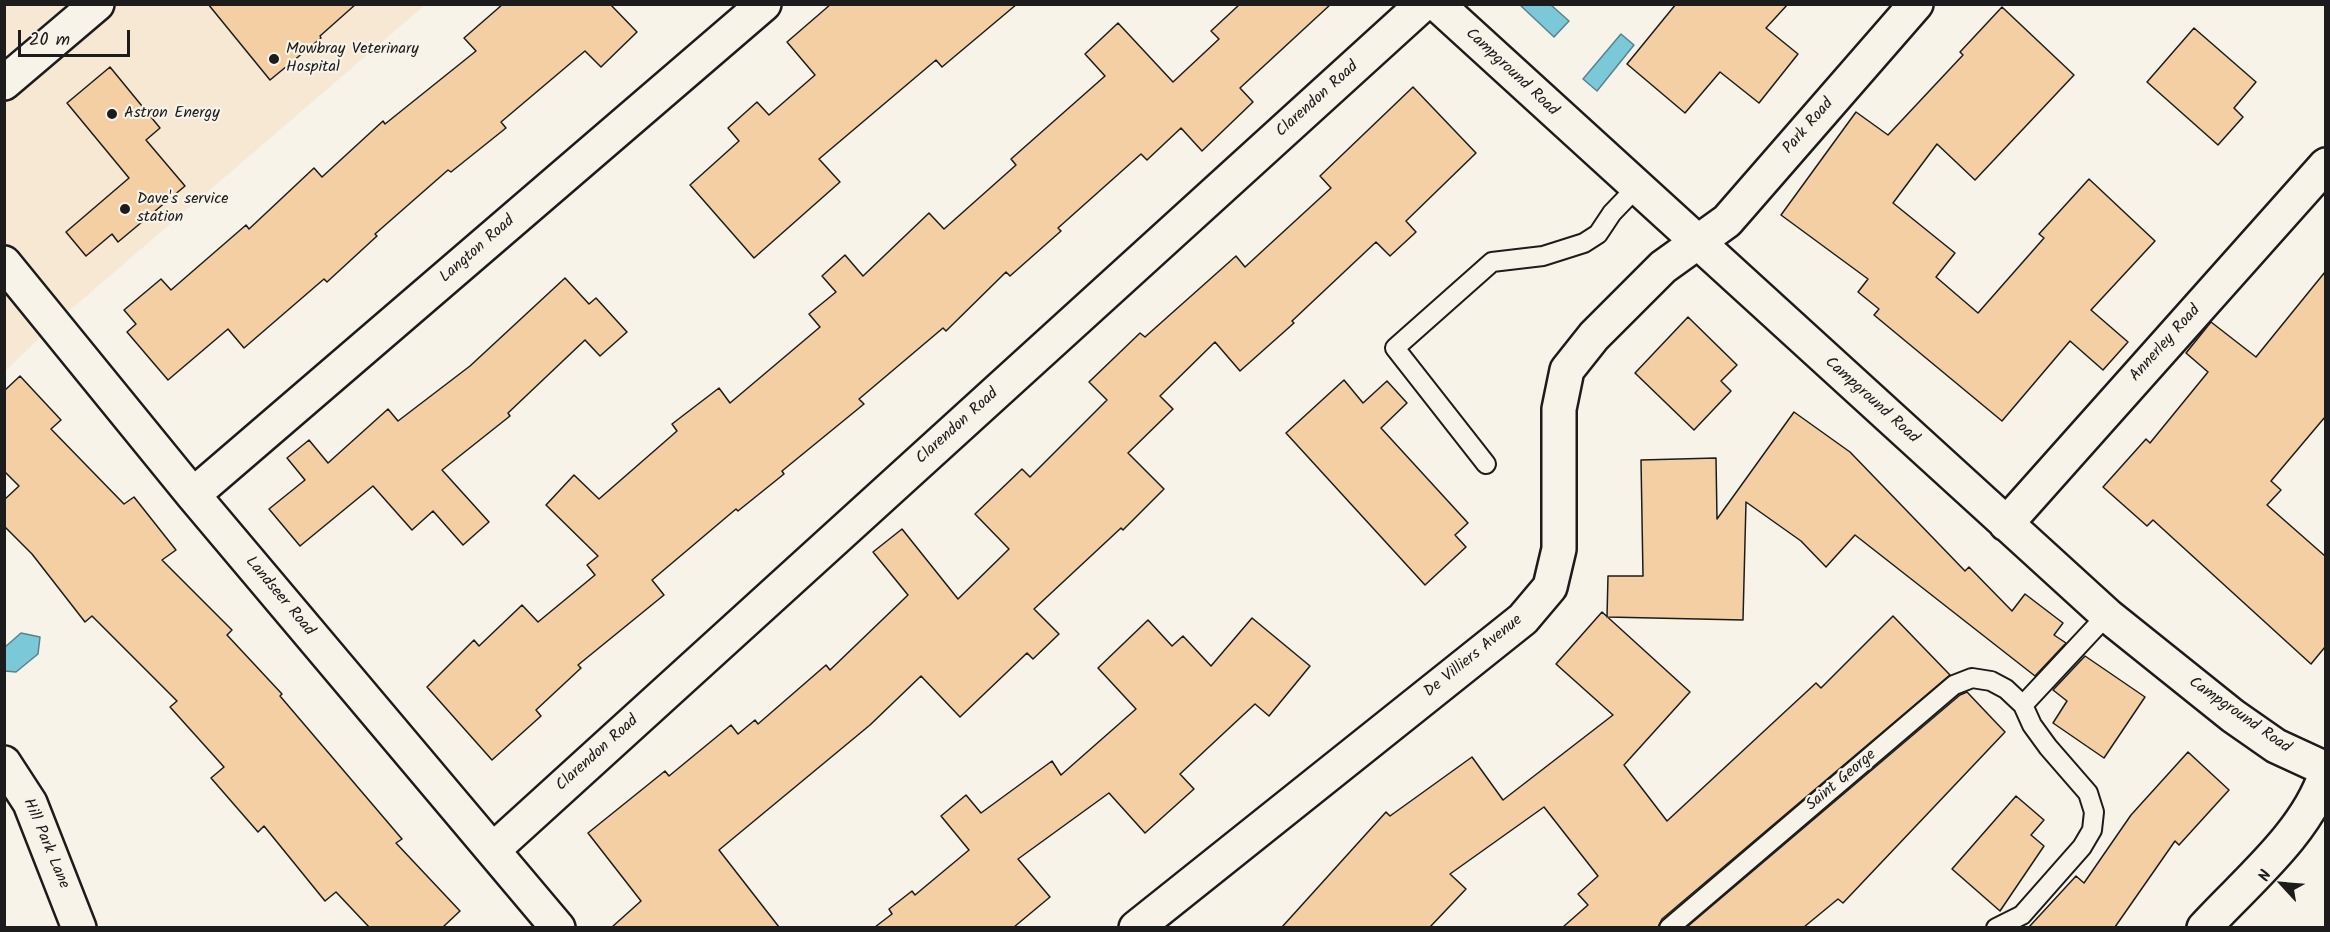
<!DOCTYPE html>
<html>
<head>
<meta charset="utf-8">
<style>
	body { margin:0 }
	#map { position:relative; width:2330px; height:932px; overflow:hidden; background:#f7f3e8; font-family:Kalam,sans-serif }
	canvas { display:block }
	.frame { position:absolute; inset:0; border:6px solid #1c1c1c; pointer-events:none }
	.north { position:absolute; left:2252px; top:854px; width:60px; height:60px; -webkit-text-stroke:4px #f7f3e8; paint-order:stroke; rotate:296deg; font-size:16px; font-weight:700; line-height:24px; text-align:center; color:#1c1c1c }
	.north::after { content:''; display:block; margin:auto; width:21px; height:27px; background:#1c1c1c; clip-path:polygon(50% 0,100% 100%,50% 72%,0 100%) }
	.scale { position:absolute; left:18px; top:30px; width:112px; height:27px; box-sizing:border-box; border:3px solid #1c1c1c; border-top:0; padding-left:8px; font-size:18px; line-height:21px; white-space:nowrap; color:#1c1c1c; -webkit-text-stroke:4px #f7f3e8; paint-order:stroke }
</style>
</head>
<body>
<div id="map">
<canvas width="2330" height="932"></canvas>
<div class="frame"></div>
<div class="north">N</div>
<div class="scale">20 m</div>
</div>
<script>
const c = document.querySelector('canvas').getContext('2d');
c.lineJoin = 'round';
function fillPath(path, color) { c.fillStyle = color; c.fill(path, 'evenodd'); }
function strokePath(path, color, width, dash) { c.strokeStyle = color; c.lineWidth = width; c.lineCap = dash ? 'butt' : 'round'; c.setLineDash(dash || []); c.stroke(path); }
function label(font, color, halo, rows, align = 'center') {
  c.font = font + ' Kalam,sans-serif'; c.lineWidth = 4.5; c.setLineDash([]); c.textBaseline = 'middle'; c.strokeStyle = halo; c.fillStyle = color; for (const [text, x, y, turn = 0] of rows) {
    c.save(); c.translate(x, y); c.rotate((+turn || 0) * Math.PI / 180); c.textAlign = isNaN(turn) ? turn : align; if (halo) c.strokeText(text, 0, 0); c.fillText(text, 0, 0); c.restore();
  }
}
fillPath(new Path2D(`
	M5 5H425L55 323 5 371Z`), '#f6e8d3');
const water = new Path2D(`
	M1520 5H1551L1569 21 1554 37Z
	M1621 34 1634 45 1597 91 1583 79Z
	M21 633 40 637 38 654 16 672 5 671V647Z`);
fillPath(water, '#7bc9d8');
strokePath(water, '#55848d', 1.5);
const building = new Path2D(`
	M208 4H356L320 36 321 38 270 80Z
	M503 4H610L637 32 601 67 585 51 501 122 506 128 451 172 448 170 375 234 377 236 327 282 324 279 244 348 228 329 168 380 127 332 136 324 124 310 161 279 171 290 246 225 249 229 314 168 322 177 383 121 385 124 476 51 464 38Z
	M831 4H1017L942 67 936 60 819 159 840 182 754 258 690 185 739 141 728 128 757 102 769 115 815 75 787 42Z
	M1240 4H1331L1240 88 1253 102 1202 151 1181 128 1147 160 1141 154 1058 228 1061 231 1010 276 1006 272 946 331 943 328 859 399 864 404 782 471 784 474 738 511 736 509 652 580 664 595 578 665 581 668 536 710 541 716 492 760 427 687 474 640 479 646 522 605 538 622 595 575 587 565 598 556 546 505 574 475 599 499 677 431 672 424 719 388 730 403 820 327 809 314 836 292 822 276 845 255 863 276 929 213 944 229 1016 165 1011 159 1105 76 1085 54 1118 23 1173 82 1219 39 1211 31Z
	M1676 4H1788L1766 28 1798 54 1759 103 1720 72 1685 113 1627 64Z
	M2002 7 2074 75 1975 180 1937 144 1893 203 1955 253 1936 277 1978 313 2044 238 2039 234 2089 179 2155 241 2091 310 2128 342 2103 370 2070 341 2002 421 1874 315 1879 309 1858 292 1868 279 1781 215 1856 112 1888 135 1963 55 1960 52Z
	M2194 28 2256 82 2234 108 2243 117 2218 145 2147 82Z
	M110 67 160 128 146 140 185 186 118 242 112 234 86 256 66 232 129 178 67 103Z
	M1413 87 1476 153 1406 221 1416 232 1390 256 1376 242 1292 321 1294 323 1240 371 1215 342 1160 396 1173 409 1128 453 1164 489 1123 530 1121 528 1034 609 1059 634 1033 659 1027 653 960 717 921 676 870 725 719 850 779 927H612L641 901 588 833 665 771 669 776 731 725 738 734 755 720 758 724 826 665 830 670 908 595 873 552 902 529 958 599 1009 549 975 514 1022 469 1030 477 1107 400 1089 382 1140 333 1145 337 1236 256 1245 267 1331 188 1320 176Z
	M2325 272V417L2271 481 2281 490 2267 505 2325 556V647L2311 664 2153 520 2147 526 2103 487 2146 439 2150 443 2208 372 2186 353 2211 322 2256 357Z
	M565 278 589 304 596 298 627 332 600 356 585 340 508 413 510 416 442 470 489 522 463 545 433 511 412 530 373 486 300 546 269 509 305 480 287 458 309 440 328 463 388 409 398 421 470 366Z
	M1688 317 1737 365 1721 381 1731 391 1694 430 1635 373Z
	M20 376 61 420 51 429 124 504 134 497 176 550 162 560 232 630 227 635 282 694 280 696 402 839 396 843 460 911 443 927H369L336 892 325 901 264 826 258 832 211 778 224 767 170 707 177 701 92 616 85 622 32 554 4 526V500L19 486 4 471V391Z
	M1344 380 1363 403 1387 381 1407 403 1381 428 1468 523 1455 535 1466 547 1425 585 1286 433Z
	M1794 412 1850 452 1965 571 1969 567 2012 611 2025 594 2063 623 2054 635 2066 643 2035 676 1855 535 1826 567 1801 541 1746 502 1743 620 1607 617 1608 576H1643L1641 460 1716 458 1717 519Z
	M1602 612 1690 692 1624 765 1667 821 1816 683 1821 688 1893 616 1950 675 1662 919 1658 927H1563L1588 905 1578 894 1598 876 1544 807 1450 874 1466 889 1430 927H1282L1386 812 1390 816 1472 757 1503 800 1613 715 1556 664Z
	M1252 618 1310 666 1269 716 1255 704 1180 774 1194 789 1145 833 1109 793 1018 859 1050 897 1014 927H875L892 914 889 909 912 891 915 895 969 850 941 816 966 795 981 813 1052 761 1061 775 1136 709 1098 668 1148 620 1172 646 1183 636 1211 666Z
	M2085 656 2145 697 2104 758 2053 723 2067 701 2053 690Z
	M1967 692 2005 732 1843 903 1838 899 1804 927H1687L1960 695Z
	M2188 752 2229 790 2179 845 2175 841 2115 927H2029L2076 876 2084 883 2131 815Z
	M2016 796 2044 820 2031 835 2044 846 2000 911 1952 869Z`);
fillPath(building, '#f3cfa3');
strokePath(building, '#1c1c1c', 1.5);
const service = new Path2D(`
	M1486 464 1395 348 1492 262 1543 256 1584 243 1598 234 1612 213 1636 188
	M2023 705 2107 615
	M1669 928 1954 685 1972 678 1991 681 2006 689 2023 705 2032 725 2048 747 2088 793 2094 812 2092 830 2082 847 2022 915 1996 928`);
const minor = new Path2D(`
	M1437 4 2107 615 2233 716 2276 746 2326 769
	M4 263 193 495 558 928
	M193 495 764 4
	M2006 524 2326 165
	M4 763 30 803 79 928
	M493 850 1423 4
	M1136 928 1523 619 1550 587 1559 549V409L1567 370 1594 336 1663 267 1727 221 1916 4
	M2204 928C2246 882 2307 833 2326 773`);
const secondary = new Path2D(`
	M4 83 97 4`);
strokePath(service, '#1c1c1c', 22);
strokePath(minor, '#1c1c1c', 38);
strokePath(secondary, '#1c1c1c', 38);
strokePath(service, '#f7f3e8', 18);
strokePath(minor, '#f7f3e8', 33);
strokePath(secondary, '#f7f3e8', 33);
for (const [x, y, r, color] of [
	[274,59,6,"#1c1c1c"],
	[112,114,6,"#1c1c1c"],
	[125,209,6,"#1c1c1c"]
]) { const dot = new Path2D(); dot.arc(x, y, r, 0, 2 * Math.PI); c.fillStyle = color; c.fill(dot); strokePath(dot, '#f7f3e8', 2); }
label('16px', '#1c1c1c', '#f7f3e8', [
	["Mowbray Veterinary",286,50],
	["Hospital",286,68],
	["Astron Energy",124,114],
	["Dave's service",137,200],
	["station",137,218]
], 'left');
label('16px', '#1c1c1c', '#f7f3e8', [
	["Campground Road",1511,73,43],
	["Clarendon Road",1318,100,-42],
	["Park Road",1809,127,-49],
	["Langton Road",478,250,-41],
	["Annerley Road",2166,344,-48],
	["Campground Road",1871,401,42],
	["Clarendon Road",958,427,-42],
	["Landseer Road",279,597,50],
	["De Villiers Avenue",1474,657,-39],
	["Campground Road",2239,716,35],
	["Clarendon Road",598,754,-42],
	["Saint George",1842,781,-40],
	["Hill Park Lane",45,844,67]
]);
</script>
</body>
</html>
